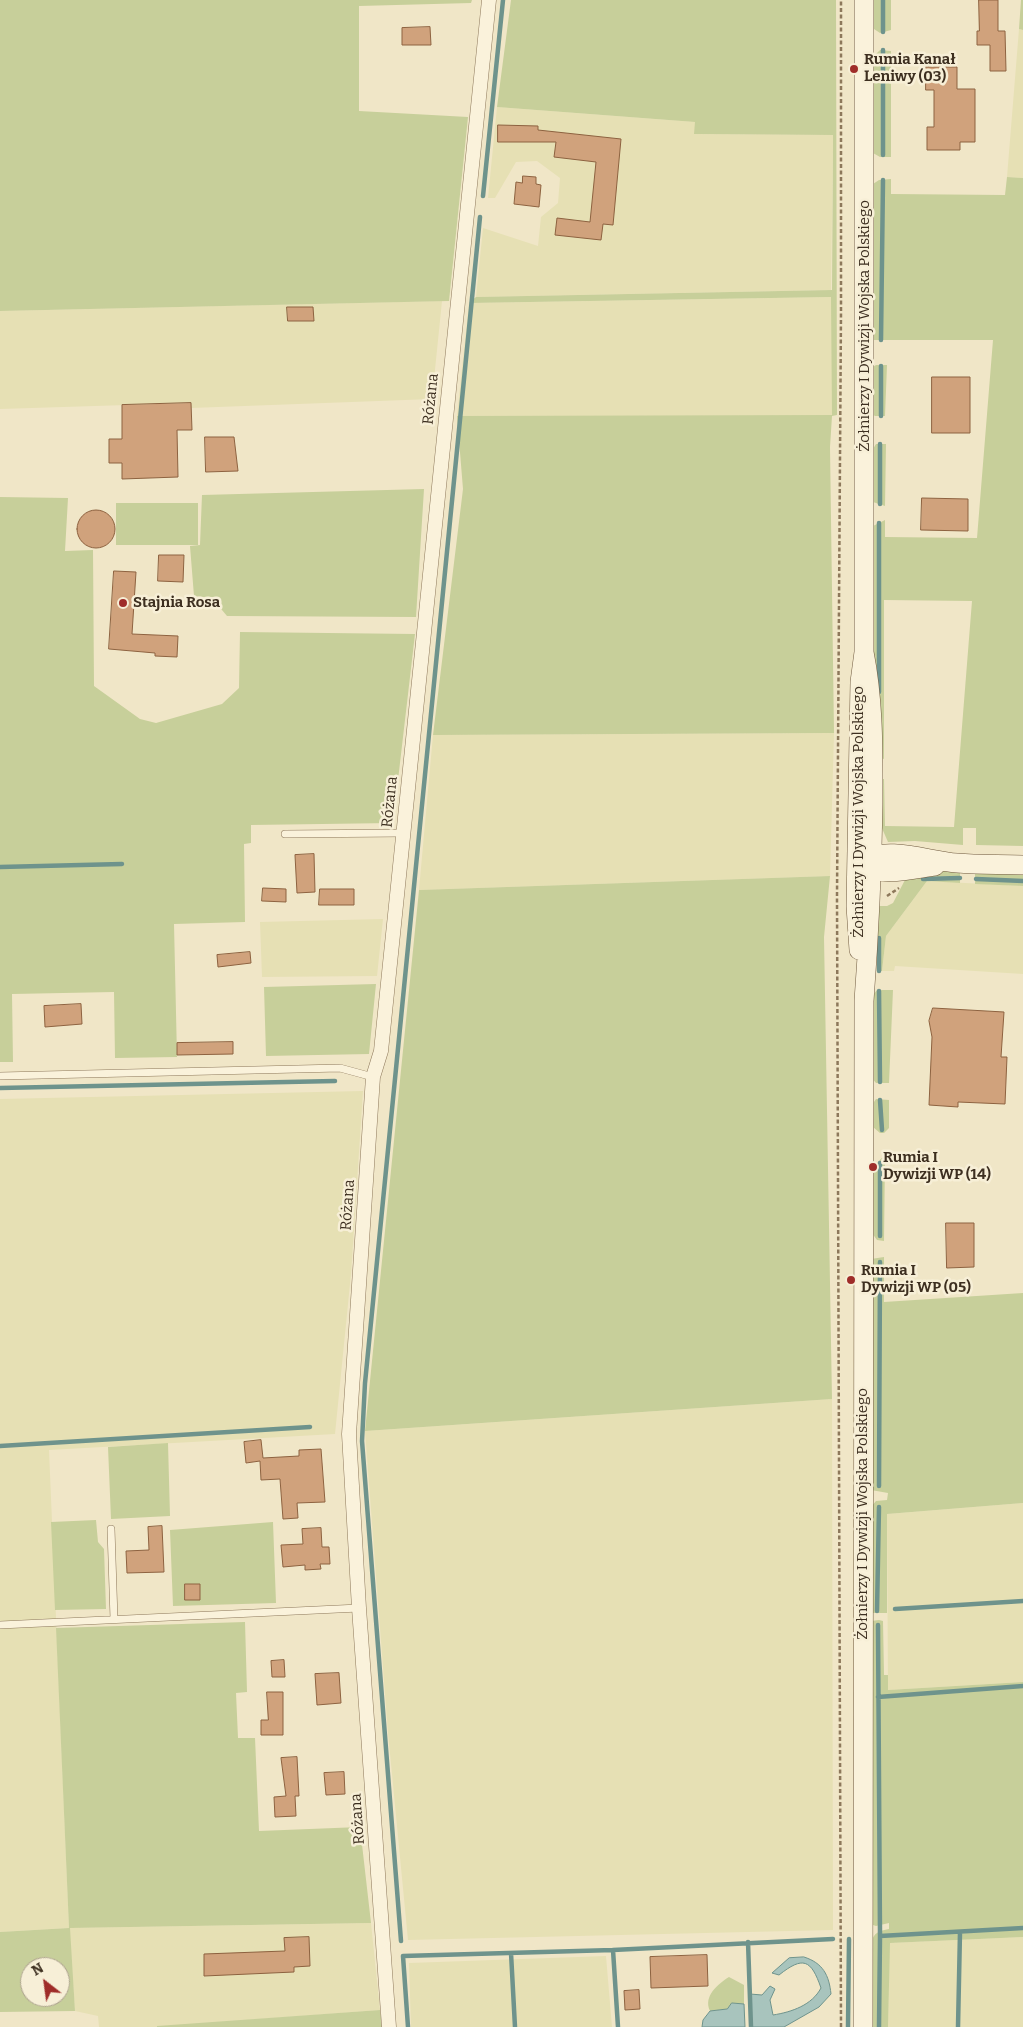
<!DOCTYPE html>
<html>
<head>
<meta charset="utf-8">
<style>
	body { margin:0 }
	#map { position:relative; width:1023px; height:2027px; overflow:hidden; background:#f0e6c7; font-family:Bitter,serif }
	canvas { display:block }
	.north { position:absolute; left:20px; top:1957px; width:50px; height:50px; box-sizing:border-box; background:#f7efd7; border:1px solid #ada28e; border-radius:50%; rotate:330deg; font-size:14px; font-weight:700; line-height:20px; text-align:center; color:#3d2f20 }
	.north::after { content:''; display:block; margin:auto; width:18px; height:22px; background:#9f2d29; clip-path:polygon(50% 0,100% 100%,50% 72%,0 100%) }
</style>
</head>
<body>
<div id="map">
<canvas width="1023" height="2027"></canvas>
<div class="north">N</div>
</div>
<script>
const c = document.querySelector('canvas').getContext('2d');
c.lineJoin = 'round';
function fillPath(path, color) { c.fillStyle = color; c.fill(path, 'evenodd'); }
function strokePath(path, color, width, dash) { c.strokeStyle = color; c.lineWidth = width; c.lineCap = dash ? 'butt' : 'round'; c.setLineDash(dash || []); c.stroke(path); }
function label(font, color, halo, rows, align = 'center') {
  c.font = font + ' Bitter,serif'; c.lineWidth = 5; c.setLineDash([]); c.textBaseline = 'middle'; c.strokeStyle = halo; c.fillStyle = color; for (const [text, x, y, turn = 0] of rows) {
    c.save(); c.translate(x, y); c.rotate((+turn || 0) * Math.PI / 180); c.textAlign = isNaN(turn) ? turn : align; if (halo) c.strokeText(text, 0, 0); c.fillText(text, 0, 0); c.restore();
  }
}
fillPath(new Path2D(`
	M1019 29 1023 30V178L1007 177Z
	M497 107 695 122V134L833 135 831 290 476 297 483 228 538 246 541 217 558 203 560 178 537 161 516 162 495 198H488Z
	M832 297V416H457L469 303Z
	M442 301 432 399 191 408 190 403 0 409V311Z
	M834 733 830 876 419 890 433 735Z
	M927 881 1023 886V974L895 966 894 971H882L886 936Z
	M383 919 377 976 262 977 260 922Z
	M363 1091 351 1274 335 1434 49 1450 69 1928 371 1923 380 2010 157 2027H99L98 2016 75 2011 69 1928 0 1932V1099Z
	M832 1399 833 1930 408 1940 388 1733 365 1431Z
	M1023 1503V1682L888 1690 887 1514Z
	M1023 1937V2027H888L889 1943Z
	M606 1956 612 2027H411L409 1963Z`), '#e6e0b4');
fillPath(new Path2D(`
	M0 0H472L471 3 359 6V111L468 117 449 301 0 311Z
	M511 0H836L837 415 832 416 830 447 834 733 433 735 463 489 457 416 832 415 831 297 469 303 476 297 832 290 833 135 694 134 695 122 497 107Z
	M873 0H891V30L880 33 874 29Z
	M1021 0H1023V30L1019 29Z
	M880 50 891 51V157H880L873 153 872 58Z
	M1007 177 1023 178V846L976 845V828H963V845L915 841 888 842 881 826V779H884L885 826 954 827 972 601 884 600V759L881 758 872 648 873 526 885 520V537L977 538 993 340H874L872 333 873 184 879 180 891 179V194L1005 195Z
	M876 365H887L885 416H875L872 414 873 367Z
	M876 444H886L885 506 873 502V449Z
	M424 489 416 617 227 616 212 598 194 596 190 546 200 545 202 495Z
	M0 497 68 498 65 551 93 550 94 686 140 719 156 723 222 704 239 688 240 632 415 634 393 823 251 825V843L244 844 245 922 174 924 177 1057 115 1058 114 992 12 994 13 1062H0Z
	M116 503H198V545H116Z
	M939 871H960V883L927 881 886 936 882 971H877V906H887L893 903 906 878Z
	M975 871 1023 872V886L975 884Z
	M830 876 824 937 832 1399 365 1431 419 890Z
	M376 984 369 1054 266 1056 264 987Z
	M877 990H893L889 1083H876L872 1078 873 995Z
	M876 1099 889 1100V1128L884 1133H880L873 1127 872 1105Z
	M885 1157 884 1241 877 1240 872 1233C872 1217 866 1161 885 1157Z
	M884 1257V1302L1023 1293V1503L887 1514V1613H871V1507L876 1501 887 1500 888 1493 871 1490V1259Z
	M168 1443 170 1516 111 1519 108 1447Z
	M96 1520 98 1542 104 1549 106 1609 55 1610 51 1522Z
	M273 1522 276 1603 173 1606 170 1530Z
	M879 1620 883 1621 884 1675H888V1690L1023 1682V1937L890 1943 888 2027H870L871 1943C874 1932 879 1931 889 1929V1923L876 1926 870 1924 871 1621Z
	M245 1622 247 1692 236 1693 238 1738H255L259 1831 360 1827 371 1923 70 1928 75 2011 0 2012V1932L69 1928 56 1628ZM30 1967H60V1997H30Z
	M729 1977 744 1985V2004L732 2003 727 2009 710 2011C703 1996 718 1984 729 1977Z
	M380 2010 382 2027H157V2026Z`), '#c7cf9a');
const water = new Path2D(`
	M804 1957C823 1963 829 1975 831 1994L819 2007 784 2027H751L750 1994 762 1995 770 1986 775 1989 770 2000 773 2015C792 2012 812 2005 821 1988 811 1959 803 1956 779 1975L772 1973 789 1958Z
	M732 2003 744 2004 745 2027H702L703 2020 710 2011 727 2009Z`);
fillPath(water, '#a8c4bd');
strokePath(water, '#6e938c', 1);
strokePath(new Path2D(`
	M883 0V32
	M883 50V155
	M483 196 503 0
	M881 340 883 180
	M881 416V366
	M880 504V444
	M879 523V692
	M0 867 122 864
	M923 879 960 878
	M976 879 1023 881
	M879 971V938
	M879 991 880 1082
	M0 1088 335 1081
	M880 1100 882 1130
	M880 1236V1163
	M0 1446 310 1427
	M879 1486 880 1262
	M895 1609 1023 1601
	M877 1611 879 1507
	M878 1625 880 1936
	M878 1697 1023 1686
	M401 1941 362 1441 365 1383 480 217
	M748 1942 751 2027
	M613 1950 618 2027
	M511 1953 515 2027
	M408 2027 403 1956 613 1950 833 1939
	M848 2027 849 1939
	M879 2027 880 1936 1023 1928
	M958 2027 960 1932`), '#6e938c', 4.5);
const building = new Path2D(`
	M979 0H998V31H1005L1006 71H990V45H977V31H979Z
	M430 27 431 45H402V28Z
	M926 67H957V89H975V142H960V150H927V127H934V90H926Z
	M498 125 538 126V130L621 139 613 225 603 224 601 240 555 235 557 218 590 222 596 162 554 157 556 142H498Z
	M523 176 536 177V184L541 185 539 207 514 204 516 182 522 183Z
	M287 307H313L314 321H288Z
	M932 377H970V433H932Z
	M191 403 192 430H177L178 477 122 479V463H109V439H122V405Z
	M205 437H234L238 471 206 472Z
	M922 498 968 499V531L921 530Z
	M77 529a19 19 0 1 1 38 0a19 19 0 1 1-38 0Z
	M159 555H184L183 582 158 581Z
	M114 571 136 572 132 634 178 636 177 657 155 656V653L109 649Z
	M314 854 315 892 297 893 295 855Z
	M263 888 286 889V902L262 901Z
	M320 889H354V905H319Z
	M250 952 251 963 218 967 217 955Z
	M81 1004 82 1024 45 1027 44 1006Z
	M933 1008 1004 1012 1001 1057H1007L1005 1104 958 1102V1107L929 1105 932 1037 929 1021Z
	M233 1042V1054L177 1055V1043Z
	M946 1223H974V1267L947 1268Z
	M261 1440 263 1458 299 1456V1450L321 1449 325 1502 297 1503 298 1518 283 1519 280 1479 261 1480 260 1461 246 1463 244 1442Z
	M162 1526 164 1572 127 1573 126 1551 149 1550 148 1527Z
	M321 1528 322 1547H329L330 1564H320L321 1569 305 1570V1565L283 1567 281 1545 303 1544 302 1529Z
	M185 1584H200V1600H185Z
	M284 1660 285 1677H272L271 1661Z
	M339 1673 341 1703 317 1705 315 1674Z
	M267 1692H283V1735H261V1720H268Z
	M297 1757 299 1796H295L296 1816 275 1817 274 1797 286 1796 281 1758Z
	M344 1772 345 1794 326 1795 324 1773Z
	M309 1937 310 1966 294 1967V1972L204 1976V1954L285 1951 284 1938Z
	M707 1955 708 1986 651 1988 650 1957Z
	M639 1990 640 2009 625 2010 624 1991Z`);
fillPath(building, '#d0a27c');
strokePath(building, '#8d6240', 1);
const lane = new Path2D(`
	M285 834 403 833
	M0 1076 340 1068 373 1077
	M111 1529 114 1619
	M0 1625 359 1608`);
const street = new Path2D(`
	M389 2027 359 1608 349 1434 373 1077 381 1051 489 0`);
const secondary = new Path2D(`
	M862 860C889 845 928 861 957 863 979 865 1001 864 1023 865
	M862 866C883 877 912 869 935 866
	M859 950 856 906 860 682 864 652V0
	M863 2027 864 1001C869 935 872 870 873 804 873 752 874 703 864 652`);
strokePath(lane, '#8d785b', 8);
strokePath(street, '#8d785b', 15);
strokePath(secondary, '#6f593e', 20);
strokePath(new Path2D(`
	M887 896 899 888
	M841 2027 837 897 841 312V0`), '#8d785b', 2.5, [4, 2.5]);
strokePath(lane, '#faf2db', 7);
strokePath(street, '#faf2db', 14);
strokePath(secondary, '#faf2db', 19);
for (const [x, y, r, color] of [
	[854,69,5,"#9f2d29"],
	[123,603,5,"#9f2d29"],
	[873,1167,5,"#9f2d29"],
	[851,1280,5,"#9f2d29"]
]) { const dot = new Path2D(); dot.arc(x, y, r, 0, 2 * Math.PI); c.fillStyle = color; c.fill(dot); strokePath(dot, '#f7efd7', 2); }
label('bold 15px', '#3d2f20', '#f7efd7', [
	["Rumia Kanał",864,60],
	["Leniwy (03)",864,77],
	["Stajnia Rosa",133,603],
	["Rumia I",883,1158],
	["Dywizji WP (14)",883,1175],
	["Rumia I",861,1271],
	["Dywizji WP (05)",861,1288]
], 'left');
label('15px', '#3d2f20', '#f7efd7', [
	["Żołnierzy I Dywizji Wojska Polskiego",865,326,-90],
	["Różana",431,399,-84],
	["Różana",390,802,-84],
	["Żołnierzy I Dywizji Wojska Polskiego",859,812,-90],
	["Różana",348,1205,-86],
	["Żołnierzy I Dywizji Wojska Polskiego",863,1514,-90],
	["Różana",358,1819,-94]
]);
</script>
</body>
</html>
